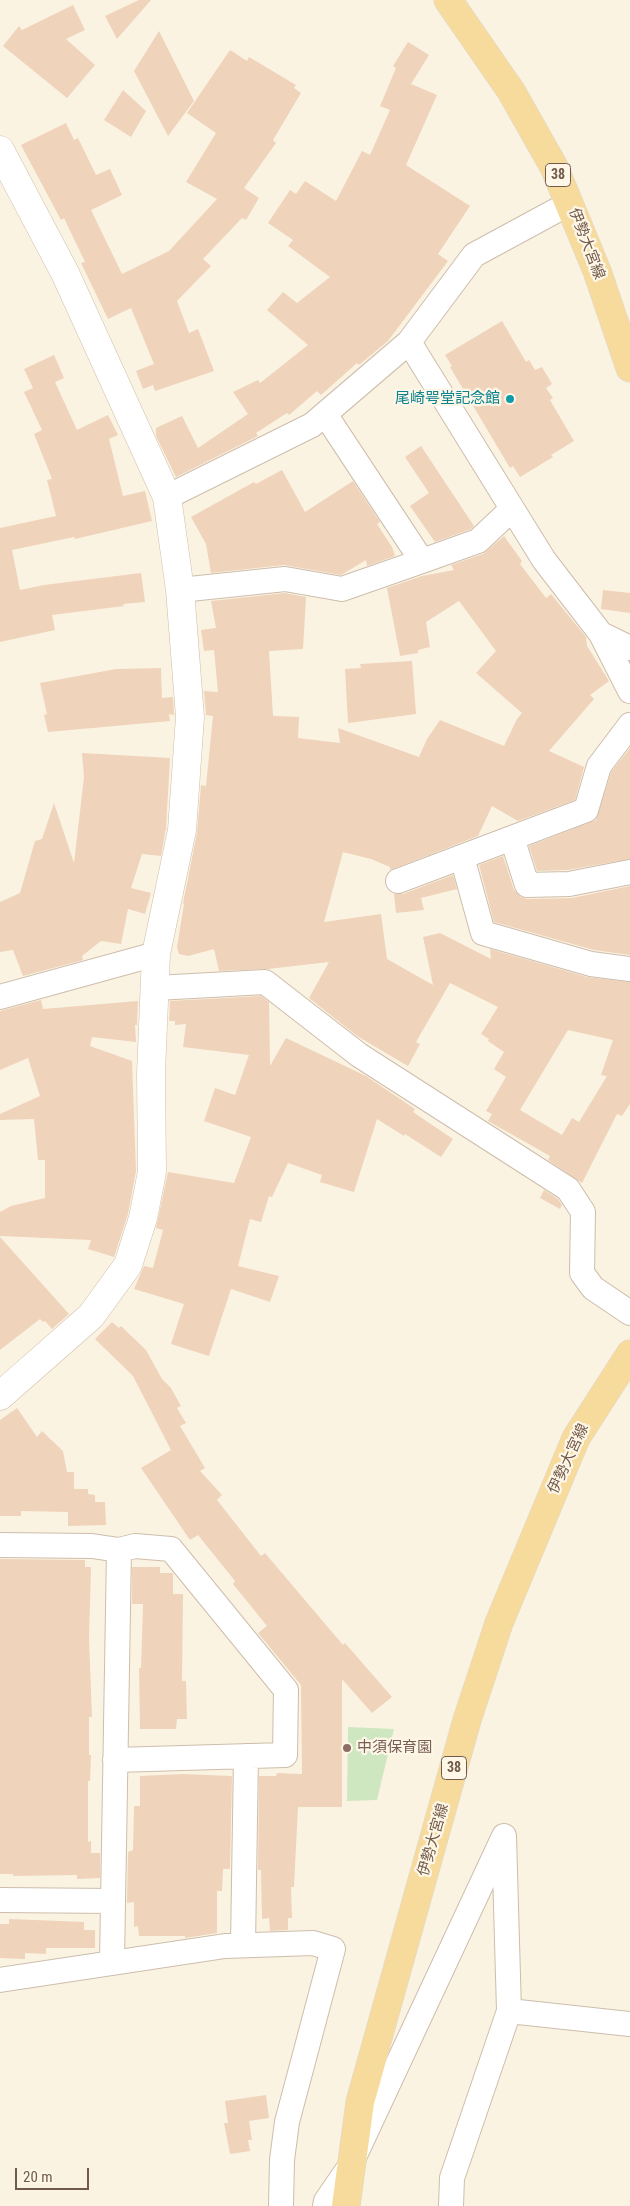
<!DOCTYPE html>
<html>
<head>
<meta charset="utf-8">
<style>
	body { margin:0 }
	#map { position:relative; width:630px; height:2206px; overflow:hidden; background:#fbf3e2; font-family:"Roboto Condensed",sans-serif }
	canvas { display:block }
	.scale { position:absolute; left:15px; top:2168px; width:74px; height:22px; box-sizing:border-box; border:2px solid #715a4a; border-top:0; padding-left:6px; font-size:15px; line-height:18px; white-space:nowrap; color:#715a4a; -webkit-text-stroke:4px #fef7e8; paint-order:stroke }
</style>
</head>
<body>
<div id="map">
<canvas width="630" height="2206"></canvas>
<div class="scale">20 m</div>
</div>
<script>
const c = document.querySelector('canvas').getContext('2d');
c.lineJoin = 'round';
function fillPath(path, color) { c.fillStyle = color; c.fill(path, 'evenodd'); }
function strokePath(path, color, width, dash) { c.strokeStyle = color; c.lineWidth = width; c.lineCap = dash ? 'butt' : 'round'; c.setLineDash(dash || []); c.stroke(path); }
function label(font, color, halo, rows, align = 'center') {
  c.font = font + ' "Roboto Condensed","Noto Sans JP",sans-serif'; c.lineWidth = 4.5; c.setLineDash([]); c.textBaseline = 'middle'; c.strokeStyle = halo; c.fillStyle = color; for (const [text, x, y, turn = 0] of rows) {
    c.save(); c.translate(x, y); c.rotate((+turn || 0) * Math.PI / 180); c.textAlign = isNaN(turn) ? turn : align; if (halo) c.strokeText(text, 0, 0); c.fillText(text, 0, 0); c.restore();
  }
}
fillPath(new Path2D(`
	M348 1727 394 1729 377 1800 347 1801Z`), '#cfe7c1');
fillPath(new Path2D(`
	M139 0H151L117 39 105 16Z
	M73 5 85 30 66 39 95 65 67 98 3 46 19 26 22 30Z
	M159 31 194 101 168 136 134 71Z
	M408 42 429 55 411 84 437 95 406 165 470 206 438 254 448 261 388 341 359 365 357 363 321 395 317 391 289 415 287 413 256 433 258 436 176 477 156 436V428L182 416 198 448 248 414 233 392 258 380 260 383 308 345 267 310 283 292 297 303 330 277 288 246 293 240 268 223 290 190 296 194 305 181 336 201 362 151 370 155 390 110 380 106 396 68 393 66Z
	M230 50 247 61 249 57 296 85 294 88 301 93 273 140 276 143 244 188 259 198 246 220 242 218 203 259 211 266 177 301 189 333 198 329 214 371 155 391 153 385 143 389 136 371 154 364 131 308 108 319 81 263 85 262 64 218 61 220 21 145 66 123 74 140 78 138 96 175 110 169 122 195 91 210 122 274 169 251 217 199 186 182 216 133 187 113Z
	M123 90 146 111 131 137 104 120Z
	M502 321 526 362 529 360 535 370 542 367 552 384 546 388 553 398 550 400 574 441 551 455 553 457 520 477 513 466 510 468 450 367 452 366 445 355Z
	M54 355 64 378 55 382 77 430 108 415 118 435 109 439 123 496 145 491 152 521 75 539 74 537 12 550 20 590 44 585 141 573 145 602 123 604 124 606 52 615 55 630 0 642V528L56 516 47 480 52 479 34 434 42 430 24 392 33 388 24 369Z
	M421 446 474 526 471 529 435 542 410 506 429 493 405 457Z
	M282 470 305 512 353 481 380 522 377 524 392 547 395 556 367 566 366 560 341 575 284 565 211 573 206 544 191 517 254 482 256 484Z
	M504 536 522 561 520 564 546 598 551 594 586 637 587 646 609 681 590 695 594 699 549 751 584 767 575 800 518 821 492 806 478 836 390 870V867L371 859 343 852 324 922 381 914 387 959 433 985 423 937 440 933 491 959 490 949 587 977 630 982V1104L622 1116 617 1114 582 1183 548 1160 550 1156 488 1121 492 1114 486 1111 506 1077 494 1069 504 1052 488 1041 489 1039 481 1034 498 1007 450 983 416 1042 420 1044 408 1066 357 1036 309 998 329 962 268 969 219 971 214 949 188 956 179 954 177 947 184 904 183 903 197 833 201 785 206 786 213 716 206 715 204 691 218 692 214 650 204 651 201 630 216 628 211 601 285 593 306 597 303 649 269 651 273 716 299 717 298 738 340 743 338 728 419 757 427 739 440 720 504 746 517 719 522 713 476 673 496 651 459 601 426 622 430 647 418 650V653L400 656 387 588 422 576 454 570 451 565 483 554ZM568 1030 613 1040 601 1075 607 1076 579 1122 572 1118 562 1135 520 1110Z
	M603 590 630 593V613L601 609Z
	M412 661 416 714 348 723 345 669 361 668 360 664Z
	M161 668 162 698 173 697 174 715 169 714 170 721 48 732 44 715 47 714 40 683 116 669Z
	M630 748V859L568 870 537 871 529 846 596 820 611 772Z
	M82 753 170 758 166 828 161 856 142 854 131 888 151 893 145 914 128 909 121 944 101 941 82 956 83 960 23 976 13 950 0 952V902L20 893 35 841 42 839 54 803 74 863 84 777Z
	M503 856 514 890 520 896 527 899 572 898 630 886V955L594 950 494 922 479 865Z
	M453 875 457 889 421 898 424 910 396 913 394 894H403Z
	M261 996 269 1002 270 1066 286 1038 366 1076 415 1109 413 1112 453 1139 441 1157 405 1134 404 1136 377 1119 354 1192 320 1182 322 1175 288 1163 272 1197 269 1196 261 1222 250 1219 238 1266 279 1276 270 1302 231 1289 209 1356 171 1344 184 1304 134 1289 144 1266 153 1268 163 1230 156 1228 168 1172 234 1183 251 1137 204 1121 215 1088 235 1095 249 1055 183 1047 186 1024 175 1025V1021H169L170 1001Z
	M41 1000 43 1009 138 1001 137 1025H135L136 1042 92 1037 90 1046 132 1061 136 1171 128 1214 114 1257 88 1249 91 1240 0 1236V1212L11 1206 45 1198V1160H38L34 1119 0 1120V1114L40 1096 28 1058 0 1070V1011Z
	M544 1190 558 1199 562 1205 560 1209 540 1198Z
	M0 1237 69 1314 52 1329 45 1321 43 1322 40 1319 0 1350Z
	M112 1322 119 1328 121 1326 146 1350 162 1379 171 1388 181 1406 177 1408 186 1423 180 1426 205 1468 200 1471 222 1495 217 1500 261 1556 265 1553 343 1645 345 1643 392 1697 372 1713 342 1679V1807H298L294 1887H291L292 1918H288V1930L270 1931 269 1918 262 1919 261 1870H258L259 1776H276L277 1773 302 1774 301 1685 258 1633 267 1626 233 1584 235 1581 198 1535 190 1540 141 1468 171 1450 133 1376 95 1339Z
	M17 1408 37 1437 42 1431 63 1451 67 1472H74V1489H88V1494L95 1495V1502H105L106 1525 68 1526V1512L21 1511V1516H0V1420Z
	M0 1559 85 1560V1567H91L89 1638 92 1717H89V1755H91L90 1781H88V1842L91 1841V1853H100V1878L77 1879V1875L13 1876V1874H0Z
	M132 1567H160V1573H173V1594H183L182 1681H186L187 1719H177L176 1729H140L139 1668H141L143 1604H132Z
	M183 1774 232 1776 230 1869H223L222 1891H217V1933L185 1938V1936H139L138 1926 134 1927V1902L127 1903 128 1852 133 1850 134 1806H140V1776Z
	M9 1919 84 1922V1930H95V1948H46V1954L25 1953V1959L0 1958V1924H9Z
	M266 2095 269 2118 249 2121 252 2140H248L250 2151 230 2154 224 2123H228L225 2101Z`), '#efd3bb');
const street = new Path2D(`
	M409 342 544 560 601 634 630 648
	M325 414 422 561 478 541 512 509
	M167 497 312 425 409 342 474 255 570 203
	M180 590 285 579 342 589 422 561
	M601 634 630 691
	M512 838 527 885 569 884 630 872
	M462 857 483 933 591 964 630 969
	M398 881 586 810 599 766 630 725
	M156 988 265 982 359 1055 568 1189 583 1212 582 1273 593 1288 630 1313
	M0 997 156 954
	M0 1545 92 1546 119 1550 135 1546 171 1549 286 1690 285 1755 115 1760
	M0 1900 112 1901
	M243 1945 246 1756
	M112 1962 119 1550
	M0 1980 225 1946 313 1943 333 1949 287 2122 282 2160 281 2206
	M509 2011 630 2024
	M325 2206 326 2201 350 2166 504 1836 509 2011 452 2178 451 2206`);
const secondary = new Path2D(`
	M0 150 65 273 167 497 180 590 190 717 182 830 156 954 151 1073 152 1172 143 1218 128 1265 91 1316 0 1396`);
const primary = new Path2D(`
	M448 0 511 91 554 167 597 271 630 368
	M346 2206 360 2102 467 1720 499 1623 576 1438 630 1354`);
strokePath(street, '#cebdac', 26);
strokePath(secondary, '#d0bda9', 29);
strokePath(primary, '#ddd7d4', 29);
strokePath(street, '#fff', 24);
strokePath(secondary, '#fff', 28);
strokePath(primary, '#f7db9d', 28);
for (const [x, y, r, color] of [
	[510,399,5,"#0f9aa8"],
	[347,1748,5,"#8d6e63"]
]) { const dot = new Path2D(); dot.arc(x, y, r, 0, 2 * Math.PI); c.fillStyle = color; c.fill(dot); strokePath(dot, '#fef7e8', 2); }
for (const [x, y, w] of [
	[558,175,25],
	[454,1768,25]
]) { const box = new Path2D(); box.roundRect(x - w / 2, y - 11.5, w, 23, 4); c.fillStyle = '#fef7e8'; c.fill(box); strokePath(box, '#715a4a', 1); }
label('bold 14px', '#715a4a', null, [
	["38",558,175],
	["38",454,1768]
]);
label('15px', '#715a4a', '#fef7e8', [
	["伊勢大宮線",586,244,69],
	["伊勢大宮線",569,1459,-65],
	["伊勢大宮線",434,1840,-74]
]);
label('15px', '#0d838f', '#fef7e8', [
	["尾崎咢堂記念館",500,399]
], 'right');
label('15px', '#785e54', '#fef7e8', [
	["中須保育園",357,1748]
], 'left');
</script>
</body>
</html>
